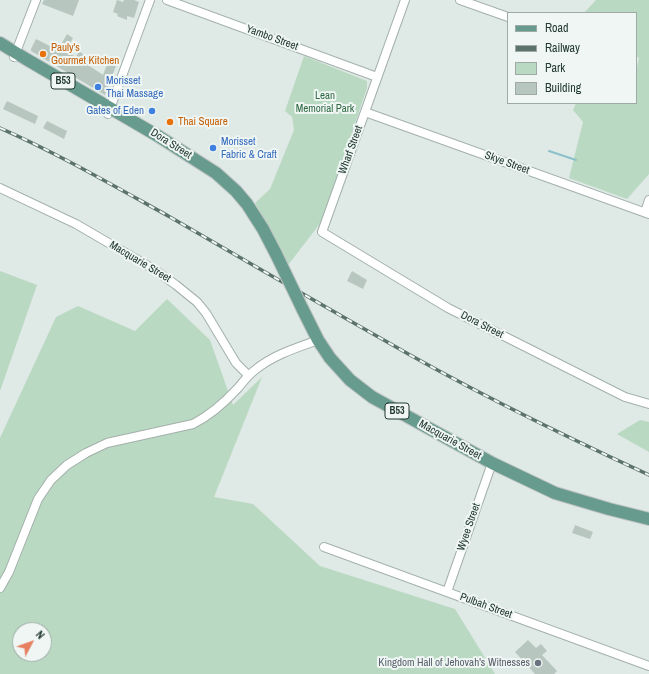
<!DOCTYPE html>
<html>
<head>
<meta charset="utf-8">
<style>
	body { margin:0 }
	#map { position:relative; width:649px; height:674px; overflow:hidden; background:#dfe9e5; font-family:"Archivo Narrow",sans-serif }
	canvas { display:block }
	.legend { position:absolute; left:507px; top:12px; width:130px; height:92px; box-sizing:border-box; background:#eff6f3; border:1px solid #9daaa6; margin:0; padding:5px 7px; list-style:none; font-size:12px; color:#223832 }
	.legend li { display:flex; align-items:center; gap:8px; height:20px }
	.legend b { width:20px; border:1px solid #9daaa6 }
	.north { position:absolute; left:12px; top:622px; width:40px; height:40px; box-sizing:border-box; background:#eff6f3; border:1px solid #9daaa6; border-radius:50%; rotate:49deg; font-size:11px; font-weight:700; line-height:16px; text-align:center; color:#223832 }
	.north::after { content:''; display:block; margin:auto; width:14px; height:18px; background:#e68061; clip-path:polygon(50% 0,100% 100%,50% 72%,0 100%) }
</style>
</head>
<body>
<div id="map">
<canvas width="649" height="674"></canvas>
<ul class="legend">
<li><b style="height:5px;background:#679b8d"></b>Road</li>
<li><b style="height:5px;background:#5c736d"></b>Railway</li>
<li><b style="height:11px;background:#bad9c2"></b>Park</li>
<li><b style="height:11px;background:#b8c6c0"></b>Building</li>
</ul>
<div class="north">N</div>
</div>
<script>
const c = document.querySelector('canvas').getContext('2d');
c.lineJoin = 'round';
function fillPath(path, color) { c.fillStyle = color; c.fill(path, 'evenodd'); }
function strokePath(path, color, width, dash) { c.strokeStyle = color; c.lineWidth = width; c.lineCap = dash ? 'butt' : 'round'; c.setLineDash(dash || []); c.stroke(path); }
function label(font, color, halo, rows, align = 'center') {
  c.font = font + ' "Archivo Narrow",sans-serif'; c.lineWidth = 4; c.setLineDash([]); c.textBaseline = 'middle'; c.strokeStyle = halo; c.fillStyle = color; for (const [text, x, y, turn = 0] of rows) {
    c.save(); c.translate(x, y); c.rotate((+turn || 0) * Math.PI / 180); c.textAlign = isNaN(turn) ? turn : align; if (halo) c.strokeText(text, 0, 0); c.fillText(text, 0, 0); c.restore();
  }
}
fillPath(new Path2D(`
	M596 0H649V174L627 199 569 178 583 122 573 110 576 103H636V72L639 58 636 56V13H584Z
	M304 56 367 81V88L322 221 288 265 272 233 255 203 270 189 294 130 292 117 285 111Z
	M0 271 37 285 0 391Z
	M167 299 210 340 233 405 262 377 214 497 253 504 320 566 455 609 495 674H0V438L56 317 78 306 135 331ZM20 630H44V654H20Z
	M640 420 649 422V452L617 434Z`), '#bad9c2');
strokePath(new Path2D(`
	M549 151 576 160`), '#8bc1ca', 2);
fillPath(new Path2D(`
	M44 0H79L73 16 42 4Z
	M117 0 123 2 124 0H134L139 2 134 18 127 16V20L117 16 118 14 113 12Z
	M67 34 73 38 66 51 76 57 79 51 91 60 88 65 103 75 109 59 117 63 105 95 31 51V49L36 39 58 50Z
	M7 101 38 116 35 124 3 109Z
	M47 121 67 131 64 139 43 128Z
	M352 271 367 280 363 289 347 281Z
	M575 525 593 532 590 539 572 533Z
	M528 640 536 648 541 644 547 651 542 655 557 671 554 674H535L515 652Z`), '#b8c6c0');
const street = new Path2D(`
	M167 0 377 77
	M405 0 322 232 448 308 625 397 649 404
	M460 0 508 17
	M14 57 36 0
	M365 112 649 214
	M108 114 150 0
	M0 188 76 224 155 270 176 285 197 302 206 313 236 363 248 375
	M645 212 649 200
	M324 547 649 666
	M0 588 9 572 38 499 51 480 67 465 86 453 107 443 193 424C211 415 225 402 238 388 244 381 248 375 255 370 273 355 296 348 318 340
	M447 592 492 463`);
const primary = new Path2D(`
	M0 43 26 59 158 136 216 173 236 191 247 204 263 229 276 254
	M302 308 318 340 330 358 350 380 372 397 492 463 555 493 609 509 649 519`);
strokePath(street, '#a3b0ac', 10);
strokePath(primary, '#bdc3c2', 14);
strokePath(street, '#fff', 8);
strokePath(primary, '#679b8d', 12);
const rail = new Path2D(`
	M0 128C59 154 114 186 170 217 241 258 311 299 382 339 468 389 558 433 649 475`);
strokePath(rail, '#5c736d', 3.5);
strokePath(rail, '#eff6f3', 2, [6]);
const primaryBridge = new Path2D(`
	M276 254 302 308`);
strokePath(primaryBridge, '#bdc3c2', 14, []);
strokePath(primaryBridge, '#679b8d', 12);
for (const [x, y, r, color] of [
	[43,54,4,"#e8710a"],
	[98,87,4,"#3f7fe0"],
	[152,111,4,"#3f7fe0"],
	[170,122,4,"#e8710a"],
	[213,148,4,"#3f7fe0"],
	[538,663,4,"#6b7280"]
]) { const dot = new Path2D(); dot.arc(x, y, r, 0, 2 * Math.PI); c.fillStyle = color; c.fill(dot); strokePath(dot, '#eff6f3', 1.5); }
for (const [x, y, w] of [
	[63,81,24],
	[397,411,24]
]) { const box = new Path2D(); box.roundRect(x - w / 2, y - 8, w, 16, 3); c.fillStyle = '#eff6f3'; c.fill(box); strokePath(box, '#223832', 1); }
label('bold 10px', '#223832', null, [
	["B53",63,81],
	["B53",397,411]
]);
label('11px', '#223832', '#eff6f3', [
	["Yambo Street",272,38,20],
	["Dora Street",171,144,32],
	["Wharf Street",351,150,-70],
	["Skye Street",507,163,20],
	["Macquarie Street",140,262,31],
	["Dora Street",482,325,27],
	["Macquarie Street",450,440,29],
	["Wyee Street",469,527,-71],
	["Pulbah Street",486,606,20]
]);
label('11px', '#c56008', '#eff6f3', [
	["Pauly's",51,48],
	["Gourmet Kitchen",51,61],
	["Thai Square",178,122]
], 'left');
label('11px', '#366cbe', '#eff6f3', [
	["Morisset",106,81],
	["Thai Massage",106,94],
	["Gates of Eden",144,111,"right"],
	["Morisset",221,142],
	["Fabric & Craft",221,155]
], 'left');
label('11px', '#306b46', '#eff6f3', [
	["Lean",325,96],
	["Memorial Park",325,109]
]);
label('11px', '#5b616d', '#eff6f3', [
	["Kingdom Hall of Jehovah's Witnesses",530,663]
], 'right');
</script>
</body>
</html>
